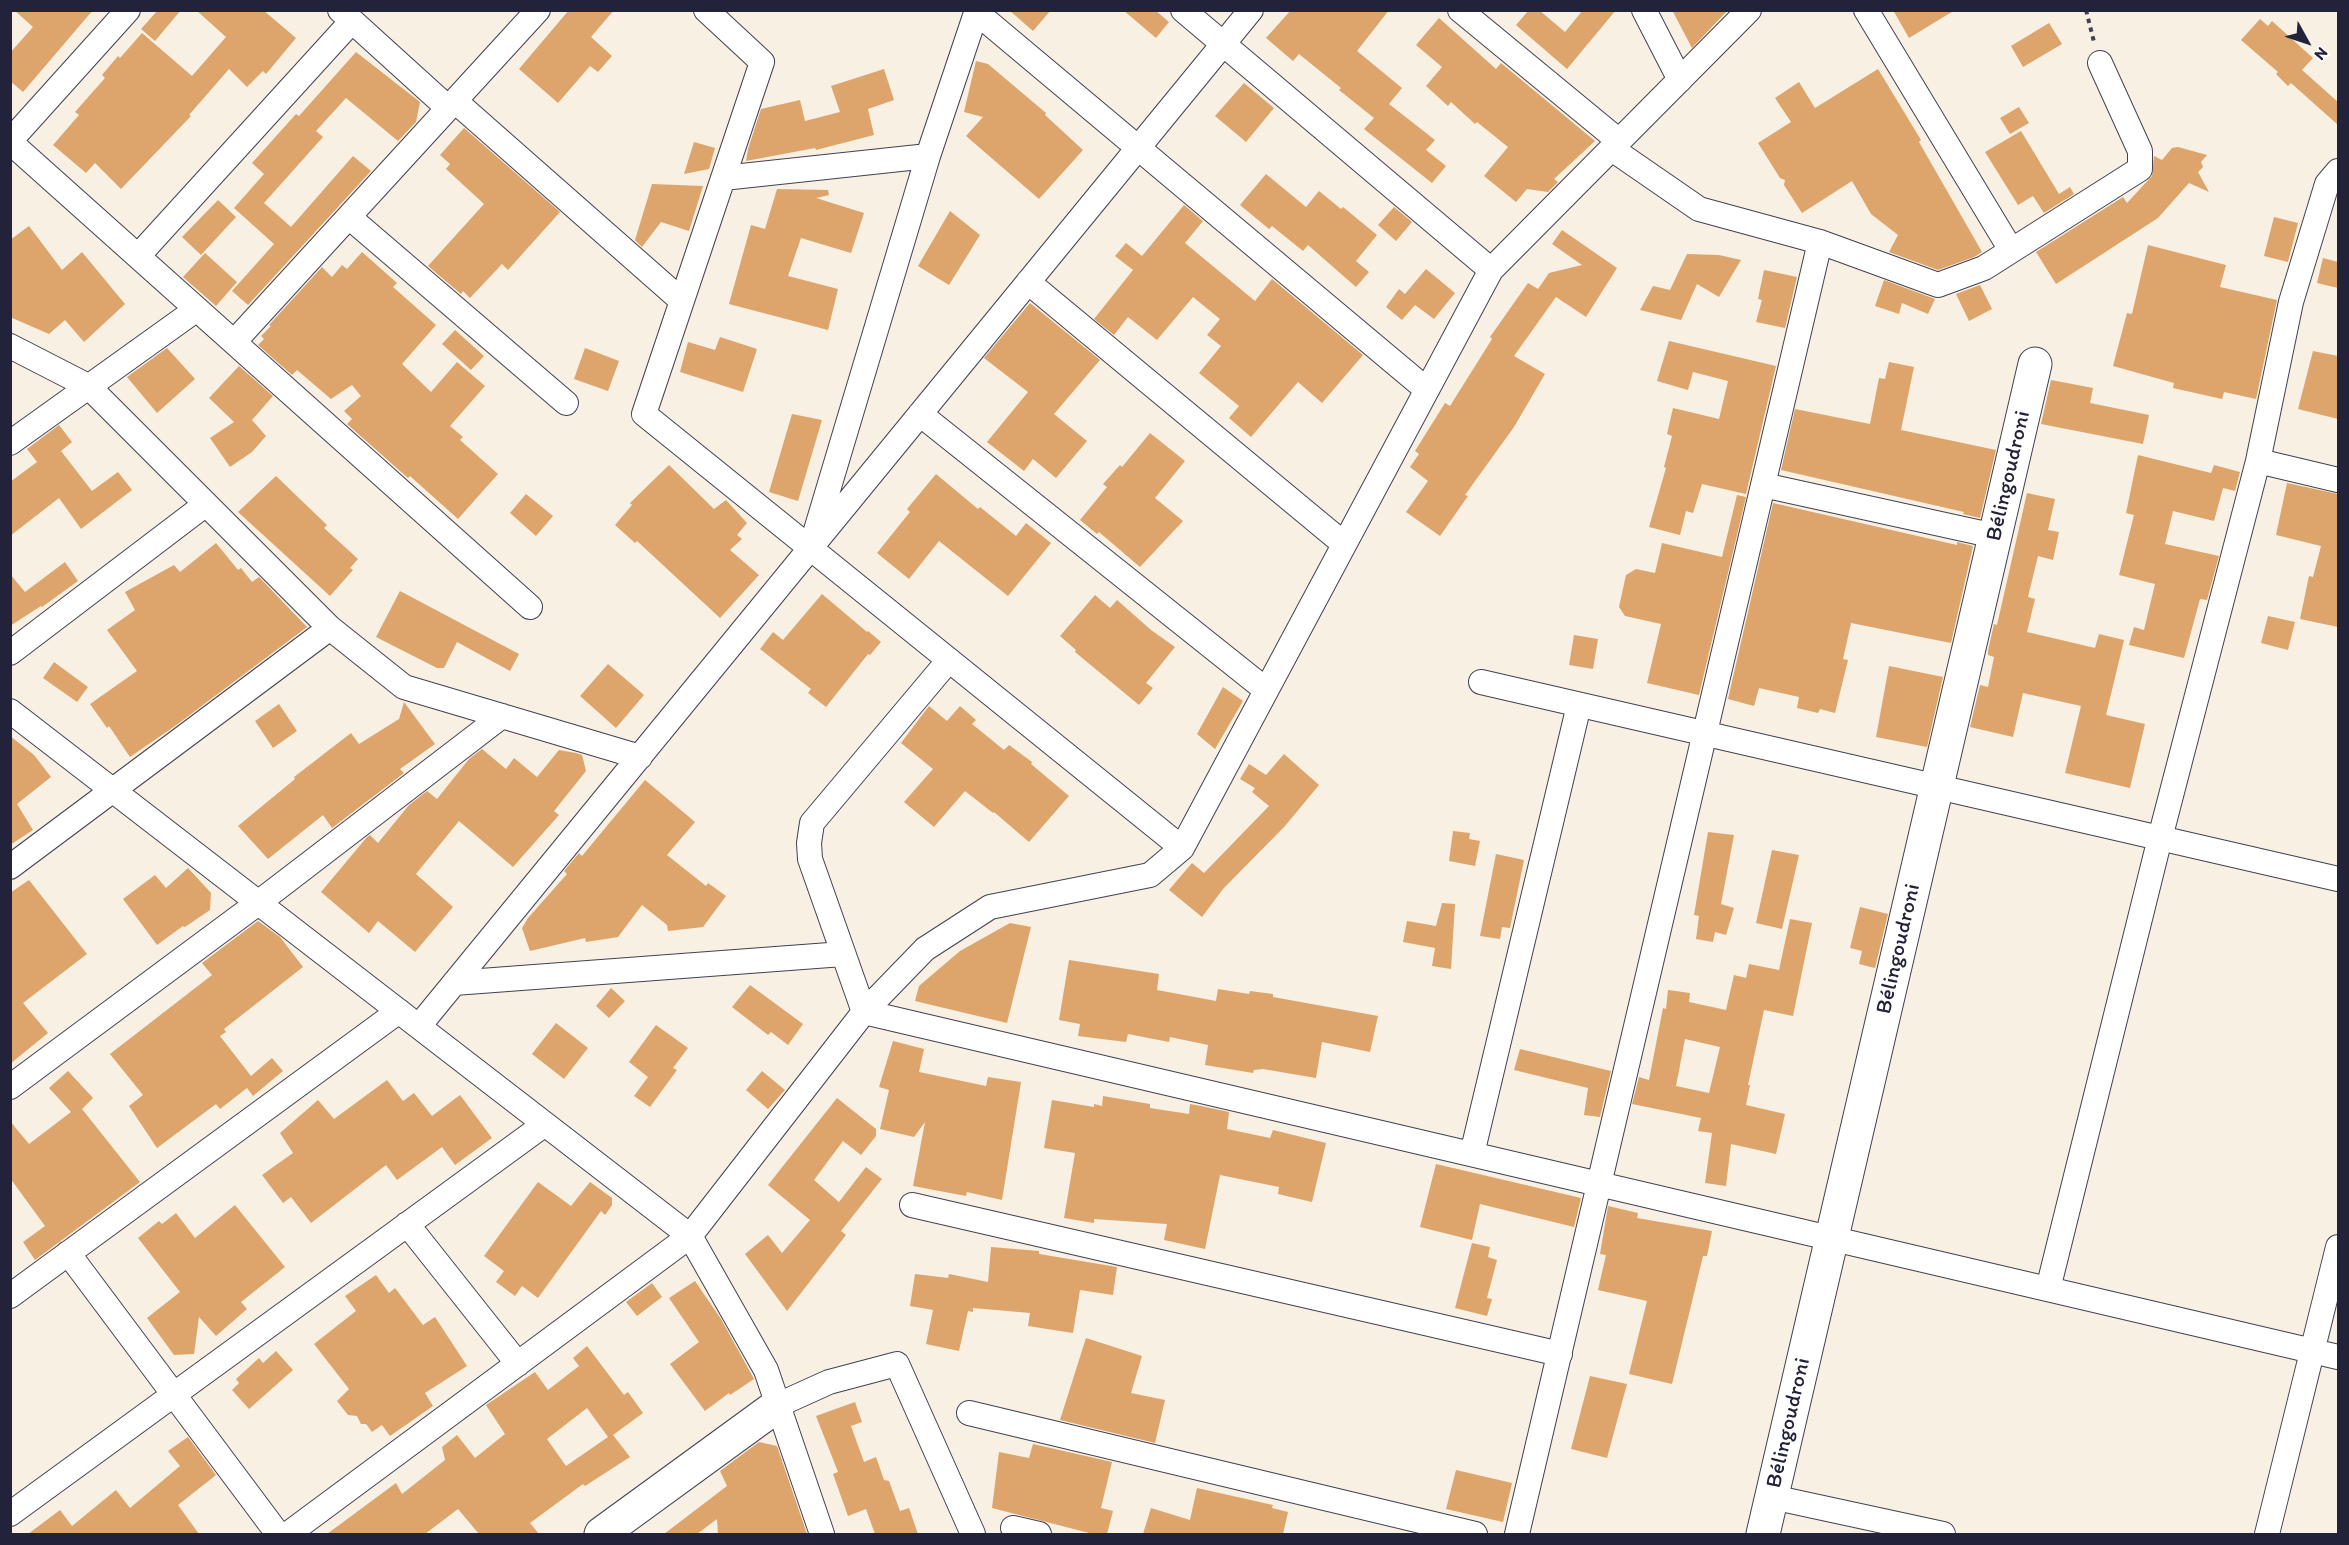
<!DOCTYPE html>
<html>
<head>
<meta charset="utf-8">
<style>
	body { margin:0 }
	#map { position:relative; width:2349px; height:1545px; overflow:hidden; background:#f8f0e2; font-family:Itim,sans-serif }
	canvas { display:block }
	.frame { position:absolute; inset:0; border:12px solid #22223b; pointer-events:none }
	.north { position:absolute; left:2277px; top:12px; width:60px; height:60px; -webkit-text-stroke:4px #fff; paint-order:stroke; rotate:130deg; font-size:16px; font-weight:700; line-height:24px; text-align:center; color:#22223b }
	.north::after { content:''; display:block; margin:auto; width:21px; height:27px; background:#22223b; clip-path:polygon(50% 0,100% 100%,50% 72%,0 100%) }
</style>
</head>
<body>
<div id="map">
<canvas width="2349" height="1545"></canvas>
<div class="frame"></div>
<div class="north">N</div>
</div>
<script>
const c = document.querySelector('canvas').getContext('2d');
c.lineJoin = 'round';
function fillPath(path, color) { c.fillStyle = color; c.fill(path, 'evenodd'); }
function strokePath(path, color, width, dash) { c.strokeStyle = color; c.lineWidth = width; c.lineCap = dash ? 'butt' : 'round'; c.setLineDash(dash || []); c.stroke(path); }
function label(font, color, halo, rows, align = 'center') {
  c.font = font + ' Itim,sans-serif'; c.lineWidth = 4.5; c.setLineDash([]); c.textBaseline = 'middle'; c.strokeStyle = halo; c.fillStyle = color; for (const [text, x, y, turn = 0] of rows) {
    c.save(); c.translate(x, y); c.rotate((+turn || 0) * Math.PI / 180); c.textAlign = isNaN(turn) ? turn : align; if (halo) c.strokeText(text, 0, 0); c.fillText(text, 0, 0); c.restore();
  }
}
fillPath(new Path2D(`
	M14 10H93L23 92 10 81V53L33 27Z
	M158 10H181L155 41 141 29Z
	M196 10H263L296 38 266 74 263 71 247 87 229 69 189 115 191 116 121 189 95 163 86 173 53 145 79 115 75 112 105 78 102 75 118 56 120 58 142 33 192 76 226 37Z
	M569 10H614L591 37 612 56 598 72 590 66 558 103 519 69Z
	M1009 10H1051L1033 31Z
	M1123 10H1155L1169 22 1156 38Z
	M1291 10H1389L1357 51 1402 88 1389 104 1435 140 1426 150 1446 166 1432 183 1364 129 1374 118 1339 90 1341 88 1299 54 1293 61 1266 38Z
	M1529 10H1539L1565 32 1583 10H1616L1567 69 1516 25Z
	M1672 10H1728L1692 48Z
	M1893 10H1955L1909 38Z
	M1439 18 1496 69 1501 63 1595 141 1554 179 1558 182 1548 192 1527 189 1516 202 1484 176 1508 147 1477 122 1475 124 1451 102 1448 106 1426 86 1442 67 1416 45Z
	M2260 19 2268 26 2272 21 2313 58 2302 70 2338 102V125L2291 83 2288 86 2276 74 2278 72 2241 40Z
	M2049 23 2062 44 2023 67 2011 46Z
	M356 52 420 102 416 122 398 141 346 98 316 131 323 137 264 203 291 227 353 156 371 171 248 305 232 291 274 244 234 208 264 174 252 163 296 114 299 116Z
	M976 61 988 64 1046 113 1045 115 1083 150 1039 199 966 136 983 117 964 112Z
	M884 69 894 100 868 109 874 135 816 150 815 148 746 161 748 149 761 109 800 100 805 121 840 112 831 86Z
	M1878 69 1921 140 1919 142 1982 252 1974 257 1938 270 1889 252 1898 235 1871 214 1852 181 1802 213 1784 185 1785 180 1780 178 1758 143 1791 122 1775 98 1799 82 1815 108Z
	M1244 83 1274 108 1246 142 1215 116Z
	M2019 107 2029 123 2010 134 2000 118Z
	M464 128 560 212 508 270 502 264 470 298 463 291 461 294 428 266 484 204 446 169 450 164 440 155Z
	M2021 131 2059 194 2070 187 2074 194 2044 213 2033 196 2018 205 1985 152Z
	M694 142 715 148 709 169 684 174Z
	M2178 147 2207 155 2201 162 2203 167 2198 172 2209 192 2189 183 2158 218 2056 284 2036 252 2123 197 2127 203 2152 176 2154 156 2162 160 2172 148Z
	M1266 174 1306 207 1319 191 1341 209 1343 207 1377 235 1356 261 1369 272 1356 287 1308 245 1303 251 1272 226 1269 229 1240 205Z
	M652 184 703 186 689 231 661 222 642 247 635 240Z
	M777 189 828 190 829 195 816 198 864 213 851 253 801 238 788 276 838 289 828 330 729 304 751 225 765 229Z
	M218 200 236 217 201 255 182 237Z
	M1184 205 1203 221 1185 243 1255 301 1272 279 1363 355 1322 403 1298 382 1251 437 1229 418 1239 406 1199 373 1221 346 1207 335 1220 319 1193 297 1157 340 1128 317 1114 335 1094 319 1133 270 1115 256 1126 243 1142 256Z
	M1394 207 1412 222 1396 241 1378 225Z
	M950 211 980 235 949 285 918 266Z
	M2274 217 2298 223 2288 262 2264 256Z
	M29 226 62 270 82 252 125 304 84 342 65 320 49 334 10 317V240Z
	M1562 230 1617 268 1586 317 1556 297 1514 356 1545 374 1514 427 1465 495 1468 496 1440 536 1406 512 1428 481 1410 467 1419 454 1415 451 1445 403 1450 406 1492 339 1490 337 1528 283 1538 289 1549 273 1582 265 1552 244Z
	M2148 245 2226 265 2220 287 2277 300 2256 399 2224 392 2222 399 2173 388 2174 383 2113 366 2127 313 2132 314Z
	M362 252 397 283 393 287 436 325 402 364 431 392 457 362 485 386 450 426 463 437 460 440 498 474 458 519 410 476 408 478 347 424 352 419 344 411 361 396 352 385 331 399 297 370 292 375 258 345 264 339 261 336 271 326 269 325 322 267 332 277 342 265 347 269Z
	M205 253 237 282 216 306 183 277Z
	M1687 254 1719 255 1741 260 1719 297 1697 284 1681 320 1640 310 1653 286 1670 290Z
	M2323 258 2338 262V288L2317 283Z
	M1426 269 1455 293 1434 319 1415 305 1402 320 1386 307 1399 289 1405 294Z
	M1764 270 1797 277 1785 328 1756 322 1762 300 1758 299Z
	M1884 280 1935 299 1928 314 1902 303 1899 314 1875 306Z
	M1980 285 1992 309 1969 321 1956 294Z
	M1030 303 1100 360 1054 414 1087 441 1056 478 1033 459 1024 471 987 442 1028 392 984 358Z
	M455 330 484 356 471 370 442 344Z
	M720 337 757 349 743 392 680 372 688 342 715 350Z
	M1669 341 1776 366 1746 494 1702 484 1693 513 1686 511 1680 535 1649 527 1666 468 1664 467 1672 436 1667 434 1673 408 1719 419 1728 381 1693 372 1688 390 1657 381Z
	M167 348 195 379 157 413 127 377Z
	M585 348 619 361 608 391 574 379Z
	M2313 351 2338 356V419L2298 409Z
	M1889 362 1914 367 1901 430 1996 450 1980 518 1963 514 1964 512 1781 470 1795 409 1870 424 1879 378 1885 379Z
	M239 366 273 396 252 420 266 436 252 452 230 467 210 438 234 422 209 398Z
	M2051 380 2093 388 2090 403 2149 415 2143 444 2041 424Z
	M792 414 822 420 798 501 769 492Z
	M59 425 72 442 61 451 92 491 118 472 132 490 81 529 59 498 10 536V482L37 462 27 449Z
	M1150 433 1185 461 1155 498 1183 521 1140 567 1099 532 1097 534 1080 520 1107 487 1103 484 1120 465 1122 467Z
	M2138 455 2211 473 2214 465 2240 472 2235 491 2223 488 2214 521 2173 511 2165 544 2219 556 2207 600 2200 599 2184 658 2129 645 2134 627 2144 630 2155 584 2119 575 2134 515 2126 513Z
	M669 465 714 509 726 500 747 523 737 535 742 539 730 550 759 575 720 618 637 541 635 543 615 525 632 505 630 503Z
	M936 474 978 509 980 507 1016 536 1026 523 1051 543 1008 596 939 541 909 579 877 553 910 512 907 509Z
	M276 476 327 525 324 528 358 559 350 568 353 570 330 596 238 512Z
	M2287 483 2338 494V627L2300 619 2309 576 2313 577 2321 546 2276 535Z
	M2027 493 2055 499 2048 530 2059 532 2053 560 2038 556 2028 597 2035 599 2027 632 2095 648 2099 634 2124 640 2106 715 2145 724 2130 788 2065 773 2081 706 2023 693 2013 737 1970 727 1980 685 1988 687 1994 657 1988 655V651L1994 624 1997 625Z
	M526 494 553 516 536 536 510 513Z
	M1737 495 1746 497 1699 695 1647 683 1661 624 1625 616 1619 607 1626 575 1636 569 1655 573 1662 543 1722 557Z
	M1773 503 1957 545V542L1973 546 1951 643 1851 623 1843 659 1848 660 1835 713 1820 709 1818 713 1797 708 1799 697 1759 688 1754 706 1728 699Z
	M216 543 238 570 241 568 252 582 259 577 307 627 175 726 130 757 109 726 107 728 90 704 137 671 107 630 135 610 125 592 174 565 180 572Z
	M65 562 78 581 42 607 41 606 10 626V574L25 592Z
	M400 591 519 654 510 671 457 642 444 668H437L376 637Z
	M822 594 867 632 868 631 881 642 870 655 868 654 826 707 808 693 811 689 760 649 773 632 783 640Z
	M1095 595 1110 608 1117 600 1151 630 1175 647 1146 683 1153 688 1139 705 1075 652 1076 650 1060 636Z
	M2268 616 2295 622 2288 650 2261 643Z
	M1574 635 1598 639 1593 669 1569 665Z
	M54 662 88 687 77 702 43 678Z
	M608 664 644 695 616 728 580 696Z
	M1889 666 1943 677 1927 747 1876 737Z
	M1223 687 1243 701 1215 749 1197 734Z
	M404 702 435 744 400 769 404 773 332 828 323 815 268 859 238 826 295 779 294 777 351 733 359 744 399 719Z
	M279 704 297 731 273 748 255 721Z
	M929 706 947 721 960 706 976 720 972 724 1004 750 1009 745 1032 762 1031 764 1069 796 1029 842 994 812 993 813 965 791 934 827 904 802 933 769 901 743Z
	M10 736 34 755 51 777 17 804 33 830 10 845Z
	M482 749 506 769 514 758 537 777 559 750 576 753 582 755 586 771 554 811 559 815 513 867 459 821 416 874 453 907 415 952 378 921 369 933 321 892 367 837 370 835 378 843 409 805 427 791 437 799 469 759Z
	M1284 754 1319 785 1285 826 1223 889 1202 917 1169 890 1192 863 1204 873 1269 806 1252 792 1255 788 1240 779 1249 764 1266 775Z
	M645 780 695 822 667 855 706 886 708 883 726 896 703 927 668 931 667 925 642 905 618 937 586 942 585 938 530 951 522 928 528 918 567 874 564 871 579 853 582 856Z
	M1453 831 1470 833 1469 839 1480 841 1475 866 1449 861Z
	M1708 832 1734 835 1721 904 1734 908 1726 935 1715 932 1713 942 1696 939 1699 916 1694 915Z
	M1772 850 1799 855 1782 929 1756 923Z
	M1496 854 1524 860 1510 928 1502 927 1500 939 1480 936Z
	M188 868 211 893 210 910 185 927 183 926 157 945 123 899 155 875 166 888Z
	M29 880 87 954 23 1003 48 1033 10 1064V893Z
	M1442 903 1455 904 1451 969 1432 966 1435 948 1403 942 1407 921 1436 926Z
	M1860 907 1888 914 1875 968 1859 964 1862 951 1850 948Z
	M1790 919 1812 923 1793 1016 1764 1010 1748 1085H1750L1746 1105 1785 1114 1776 1154 1731 1144 1726 1186 1705 1183 1712 1133 1698 1131 1701 1118 1632 1104 1639 1077 1649 1080 1663 1008 1666 1009 1668 990 1690 993 1689 1002 1726 1010 1734 975 1746 978 1749 964 1779 970ZM1685 1039 1720 1047 1709 1093 1676 1086Z
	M258 921 280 937 303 967 224 1029 226 1032 220 1036 251 1076 272 1058 283 1071 253 1096 247 1088 220 1109 216 1104 157 1148 129 1106 143 1095 110 1054 212 975 202 963Z
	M1010 923 1031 927 1007 1023 915 1001 919 986 960 951Z
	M1069 960 1159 974 1157 990 1216 1001 1218 989 1249 994 1250 991 1273 994V997L1378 1016 1370 1052 1322 1042 1316 1078 1263 1069 1254 1070 1253 1073 1205 1065 1208 1045 1170 1037 1169 1042 1128 1034 1126 1042 1078 1036 1080 1024 1059 1020Z
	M750 985 803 1024 788 1045 771 1032 768 1035 732 1007Z
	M611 988 625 1001 609 1018 596 1006Z
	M556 1023 588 1048 564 1079 532 1054Z
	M656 1025 688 1048 673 1068 677 1070 650 1107 634 1096 648 1077 629 1062Z
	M893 1041 924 1049 919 1072 986 1086 988 1077 1021 1082 1002 1200 967 1192 966 1196 913 1186 925 1122 914 1137 880 1129 889 1090 879 1087Z
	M1520 1049 1611 1071 1600 1117 1584 1115 1588 1088 1514 1070Z
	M68 1071 93 1098 82 1109 140 1182 35 1260 23 1242 45 1226 10 1178V1121L29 1144 71 1112 49 1088Z
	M762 1071 785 1090 768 1109 746 1090Z
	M387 1080 403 1101 414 1093 432 1116 460 1095 492 1138 455 1165 442 1147 397 1180 386 1165 311 1223 291 1197 283 1203 262 1175 293 1153 280 1133 318 1100 334 1119Z
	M1103 1096 1150 1104V1108L1189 1114 1190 1104 1201 1106 1229 1112 1227 1129 1270 1138 1273 1130 1326 1143 1312 1202 1278 1194 1279 1187 1220 1175 1205 1249 1164 1240 1167 1224 1094 1219V1223L1064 1218 1075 1153 1044 1148 1052 1100 1094 1107V1104L1102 1106Z
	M837 1098 876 1129V1136L861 1155 843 1141 814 1180 839 1202 866 1167 882 1179 841 1231 846 1235 787 1311 745 1254 768 1235 782 1253 810 1220 768 1185Z
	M1436 1164 1581 1198 1574 1227 1480 1204 1472 1240 1420 1227Z
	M538 1182 571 1206 590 1182 612 1198V1205L605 1215 601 1211 538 1298 522 1286 515 1296 496 1282 504 1271 484 1256Z
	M235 1205 285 1267 241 1302 247 1309 216 1336 199 1317 194 1354 174 1355 147 1318 180 1292 138 1238 159 1221 162 1224 176 1213 195 1238Z
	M1608 1206 1638 1213 1637 1218 1712 1231 1707 1256H1703L1672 1384 1629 1374 1647 1301 1598 1290 1606 1255 1600 1254Z
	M1472 1243 1490 1247 1488 1257 1497 1260 1487 1298 1492 1299 1487 1316 1455 1308Z
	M991 1247 1039 1251V1254L1117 1267 1113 1295 1080 1290 1073 1333 1028 1326 1030 1313 973 1308V1312L968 1311 959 1351 926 1344 933 1310 910 1306 915 1274 948 1278 949 1274 988 1282Z
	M376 1275 389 1293 395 1288 423 1325 435 1317 467 1366 425 1393 433 1406 390 1436 382 1425 372 1432 366 1424H361L357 1416 348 1415 337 1401 349 1389 314 1344 356 1311 345 1296Z
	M695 1281 721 1319 754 1379 730 1395 729 1393 705 1411 670 1364 699 1342 669 1298Z
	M652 1283 662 1297 637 1316 626 1302Z
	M1086 1338 1142 1356 1131 1393 1165 1400 1155 1443 1060 1420Z
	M587 1346 624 1395 628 1392 643 1413 613 1435 630 1457 585 1486 583 1484 530 1523 539 1534H479L458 1509 425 1534H327L396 1483 402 1494 445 1460 442 1447 457 1435 475 1458 505 1434 486 1405 535 1372 548 1390 579 1366 573 1358ZM587 1408 608 1437 566 1466 547 1439Z
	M276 1351 293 1370 249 1409 232 1390 239 1383 236 1379 259 1358 263 1363Z
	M1590 1376 1627 1384 1607 1458 1571 1449Z
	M855 1402 862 1422 851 1426 864 1462 876 1457 884 1480 889 1481 900 1511 909 1508 918 1534H875L866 1509 848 1516 833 1474 838 1472 816 1416Z
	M188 1437 216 1475 178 1505 199 1534H28L60 1510 72 1526 116 1490 130 1508 180 1466 168 1451Z
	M759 1442 777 1446 807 1534H718L717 1519 697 1534H664L727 1486 720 1471Z
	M1033 1444 1112 1462 1101 1508 1113 1511 1107 1534H1093L992 1508 999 1452 1029 1458Z
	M1456 1470 1512 1483 1503 1522 1446 1509Z
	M1197 1488 1273 1505 1272 1508 1288 1512 1283 1534H1143L1151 1508 1190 1520Z`), '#dda46b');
const street = new Path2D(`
	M340 10 448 108
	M706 10 762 62 644 414 1182 848
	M1183 10 1491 270
	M1460 10 1619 141
	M1644 10 1680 80
	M1866 10 2011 250
	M976 12 1427 390
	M455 101 682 301
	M10 141 128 10
	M10 142 530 607
	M1612 149 1699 209 1820 242 1938 285 1984 268 2140 169V151L2100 63
	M723 178 928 156
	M349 217 566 403
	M138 256 352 21
	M1028 282 1344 544
	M234 342 538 10
	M10 346 88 386 330 628 404 687 640 757
	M920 414 1266 690
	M10 443 197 309
	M2258 461 2338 480
	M1763 485 1995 536
	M814 537 928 156 977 10
	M10 653 206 504
	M1481 682 2338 879
	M10 711 690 1236 766 1370 822 1534
	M10 867 330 628
	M454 983 843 954
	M864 1012 2338 1357
	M864 1012 810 859 809 843 812 823 949 660
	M419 1026 1251 10
	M10 1087 258 903 502 716
	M1472 1154 1579 705
	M912 1205 1560 1354
	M407 1224 518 1364
	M68 1253 278 1534
	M2048 1289 2160 838 2258 461 2291 302 2327 184 2338 171
	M10 1296 399 1011
	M778 1405 829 1382 897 1364 973 1534
	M969 1413 1475 1534
	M1772 1497 1943 1534
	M10 1514 545 1124
	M1013 1528 1039 1534
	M288 1534 690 1236 864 1012 925 949 990 907 1150 875 1182 848 1491 270 1749 10
	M1517 1534 1820 242
	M2267 1534 2338 1247`);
const secondary = new Path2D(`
	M601 1534 778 1405
	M1763 1534 2035 364`);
strokePath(street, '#424154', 26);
strokePath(secondary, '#424154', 35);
strokePath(new Path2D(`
	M2086 10 2094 42`), '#424154', 4, [4.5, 4.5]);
strokePath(street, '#fff', 24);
strokePath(secondary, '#fff', 33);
label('22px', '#22223b', '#fff', [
	["Bélingoudroni",2009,476,-77],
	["Bélingoudroni",1899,949,-77],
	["Bélingoudroni",1789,1423,-77]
]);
</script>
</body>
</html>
